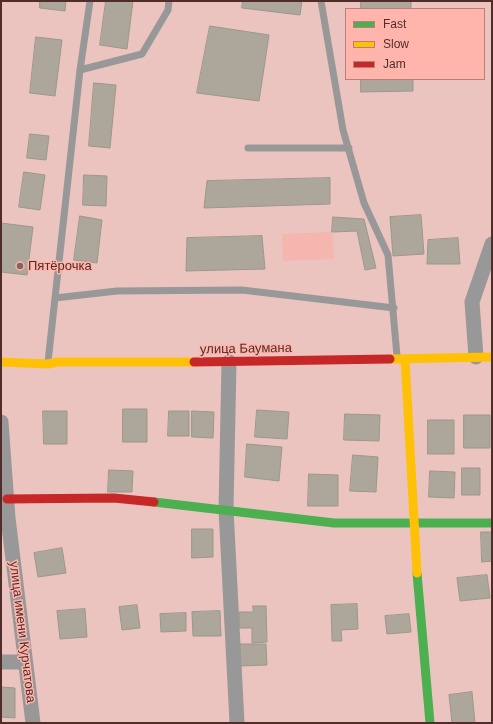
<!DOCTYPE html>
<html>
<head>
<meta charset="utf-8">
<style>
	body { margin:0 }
	#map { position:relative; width:493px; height:724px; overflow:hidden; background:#ecc4bf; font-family:Helvetica,sans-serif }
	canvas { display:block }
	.frame { position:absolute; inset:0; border:2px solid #512d29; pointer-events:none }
	.legend { position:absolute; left:345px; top:8px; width:140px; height:72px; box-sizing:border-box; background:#ffb5ac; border:1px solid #b97f78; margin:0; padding:5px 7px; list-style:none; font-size:12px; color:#512d29 }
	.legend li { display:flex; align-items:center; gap:8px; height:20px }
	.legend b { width:20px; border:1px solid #b97f78 }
</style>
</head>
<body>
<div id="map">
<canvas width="493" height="724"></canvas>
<div class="frame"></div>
<ul class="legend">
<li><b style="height:5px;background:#4caf50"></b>Fast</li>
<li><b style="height:5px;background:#ffc107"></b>Slow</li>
<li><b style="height:5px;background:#c62828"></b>Jam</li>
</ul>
</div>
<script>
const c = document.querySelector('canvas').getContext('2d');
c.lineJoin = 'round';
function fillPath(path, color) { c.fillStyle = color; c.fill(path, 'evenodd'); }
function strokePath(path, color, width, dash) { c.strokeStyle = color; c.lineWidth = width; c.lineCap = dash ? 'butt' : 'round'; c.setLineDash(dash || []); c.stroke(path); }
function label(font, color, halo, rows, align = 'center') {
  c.font = font + ' Helvetica,sans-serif'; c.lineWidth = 3; c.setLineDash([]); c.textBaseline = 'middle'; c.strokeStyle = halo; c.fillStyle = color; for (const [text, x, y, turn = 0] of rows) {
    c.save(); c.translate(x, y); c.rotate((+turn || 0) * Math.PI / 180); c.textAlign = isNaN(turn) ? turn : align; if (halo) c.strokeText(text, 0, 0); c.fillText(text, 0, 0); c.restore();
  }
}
fillPath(new Path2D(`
	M332 232 334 259 283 261 282 234Z`), '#f4b6ae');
const building = new Path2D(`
	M40 1H66L65 11 40 8Z
	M106 1H133L127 49 100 45Z
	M243 1H302L300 15 242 8Z
	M361 1H411V9H361Z
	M210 26 269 35 259 101 197 93Z
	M36 37 62 40 55 96 30 93Z
	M361 79H413V91L361 92Z
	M94 83 116 85 110 148 89 146Z
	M30 134 49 136 46 160 27 158Z
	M24 172 45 175 40 210 19 207Z
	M84 175 107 176 106 206 83 205Z
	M330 178V204L204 208 207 181Z
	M421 215 424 254 393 256 390 217Z
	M80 216 102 220 97 263 74 260Z
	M333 217 364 219 376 268 365 270 357 231 332 232Z
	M1 223 33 227 27 275 1 272Z
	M262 236 265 269 186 271 187 238Z
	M458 238 460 264H427L428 240Z
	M123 409H147V442H123Z
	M257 410 289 412 287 439 255 437Z
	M43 411H67V444H44Z
	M169 411H189V436H168Z
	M192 411 214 412 213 438 192 437Z
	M345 414 380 415 379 441 344 440Z
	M464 415H490V448H464Z
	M428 420H454V454H428Z
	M247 444 282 447 279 481 245 477Z
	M353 455 378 457 376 492 350 491Z
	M462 468H480V495H462Z
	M109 470 133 471 132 492H108Z
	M430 471 455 472 454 498 429 497Z
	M309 474 338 475V506H308Z
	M192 529H213V557L192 558Z
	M481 532H492V561L482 562Z
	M62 548 66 573 38 577 34 553Z
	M487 575 490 598 460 601 457 578Z
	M357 604 358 629 341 630 342 641H332L331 605Z
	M137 605 140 628 122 630 119 607Z
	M253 606H266L267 642 252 643V628H239V612H253Z
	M85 609 87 637 60 639 57 611Z
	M220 611 221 636H193L192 612Z
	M186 613V631L161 632 160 614Z
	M409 614 411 632 387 634 385 616Z
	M240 644H266L267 665 241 666Z
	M1 687 15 688V718L1 717Z
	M472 692 475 723H452L449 695Z`);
fillPath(building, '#aca79a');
strokePath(building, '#9c978a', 1);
strokePath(new Path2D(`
	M321 1 343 130 364 203 388 255 397 356
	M80 70 142 54 168 10 169 1
	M248 148H349
	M55 298 117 291 242 290 394 308
	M48 362 80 70 90 1`), '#999898', 7);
strokePath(new Path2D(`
	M476 357 472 302 492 244
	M229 362 226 509 237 723
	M1 422 8 518 33 723
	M1 662H25`), '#999898', 15);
strokePath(new Path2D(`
	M154 502 334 523H492
	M417 573 430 723`), '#4caf50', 9);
strokePath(new Path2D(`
	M390 359 492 357
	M405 359 417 573
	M1 362 48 364 58 362H194`), '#ffc107', 9);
strokePath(new Path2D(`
	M194 362 390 359
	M7 499 114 498 154 502`), '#c62828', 9);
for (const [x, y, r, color] of [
	[20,266,4,"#87625e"]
]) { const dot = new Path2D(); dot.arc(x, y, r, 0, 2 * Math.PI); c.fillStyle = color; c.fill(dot); strokePath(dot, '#ffb5ac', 1.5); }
label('13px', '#512d29', '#ffb5ac', [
	["Пятёрочка",28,266]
], 'left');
label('13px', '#512d29', '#ffb5ac', [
	["улица Баумана",246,349,-1],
	["улица имени Курчатова",22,632,83]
]);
</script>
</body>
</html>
